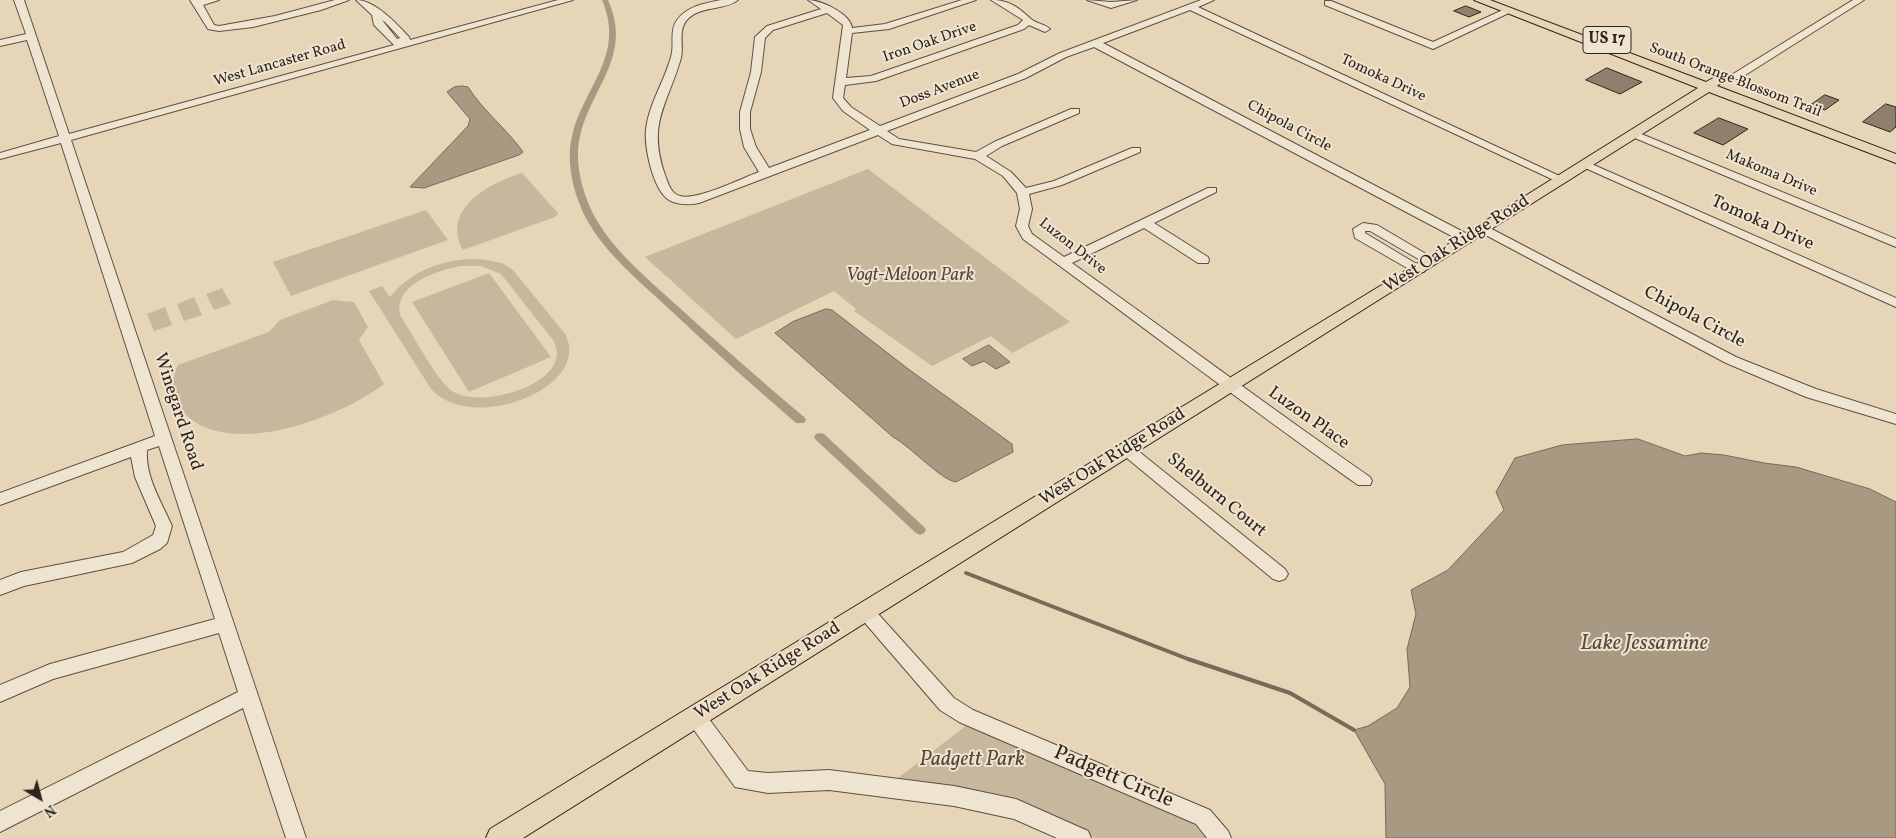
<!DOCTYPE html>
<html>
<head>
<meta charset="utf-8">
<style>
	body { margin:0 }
	#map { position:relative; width:1896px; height:838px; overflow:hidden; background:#e6d6b7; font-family:Vollkorn,serif }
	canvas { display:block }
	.north { position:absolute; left:15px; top:773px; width:50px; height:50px; -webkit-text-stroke:4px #efe4d0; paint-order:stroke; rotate:143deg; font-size:14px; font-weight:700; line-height:20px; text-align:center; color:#30221c }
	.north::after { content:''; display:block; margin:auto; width:18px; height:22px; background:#30221c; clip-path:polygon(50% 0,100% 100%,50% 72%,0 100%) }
</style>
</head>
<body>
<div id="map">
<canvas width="1896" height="838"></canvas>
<div class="north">N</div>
</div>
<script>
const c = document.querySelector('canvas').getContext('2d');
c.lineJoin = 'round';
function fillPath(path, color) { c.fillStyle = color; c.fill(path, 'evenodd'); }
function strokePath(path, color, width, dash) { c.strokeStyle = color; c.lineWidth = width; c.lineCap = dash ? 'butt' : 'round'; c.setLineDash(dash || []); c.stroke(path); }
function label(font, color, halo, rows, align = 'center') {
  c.font = font + ' Vollkorn,serif'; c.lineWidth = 4; c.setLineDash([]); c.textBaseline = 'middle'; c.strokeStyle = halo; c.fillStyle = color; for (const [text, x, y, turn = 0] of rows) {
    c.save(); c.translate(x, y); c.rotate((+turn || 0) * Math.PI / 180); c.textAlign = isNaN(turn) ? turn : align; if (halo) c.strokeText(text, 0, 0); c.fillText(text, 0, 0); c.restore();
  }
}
fillPath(new Path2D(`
	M868 169 1070 322 1012 353 991 336 932 366 854 311 856 309 834 291 736 339 645 257Z
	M522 173 558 213 555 217 463 250C441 210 488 183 522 173Z
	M426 210 448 240 291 296 273 262Z
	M480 259 502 263 513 270 565 334C594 387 472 435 431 389L369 291 382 286 390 297C411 270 446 258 480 259ZM461 266H481L501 274 553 340C577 382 482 411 452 391 437 381 412 333 400 315 394 284 438 270 461 266Z
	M489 273 551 357 469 392 412 302Z
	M222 288 231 304 214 310 206 294Z
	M194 297 202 315 184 321 177 304Z
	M333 300 354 302 368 327 359 340 384 384C341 417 231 460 185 414 170 400 170 383 178 365L269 332 280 320Z
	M165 307 172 325 154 331 147 314Z
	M967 725 1185 818 1203 829 1210 838H1095L1073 826 951 789 898 778Z`), '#c7b79d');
const water = new Path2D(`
	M462 86 468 87C483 111 507 129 523 152L519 155 424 188 410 187 468 126 470 119 447 92 454 87Z
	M826 309 832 310 907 368 1012 444 1013 452 956 482C941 480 911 447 893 437L775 333 792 322Z
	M989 345 1010 362 996 369 984 361 972 366 963 359Z
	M1638 439 1685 456 1701 453 1724 455 1764 463 1796 467 1870 489 1896 502V838H1386L1385 784 1354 730 1368 726 1397 708 1410 687 1407 649 1416 614 1411 590 1448 570 1504 510 1496 492 1515 458 1562 445Z`);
fillPath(water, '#a89982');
strokePath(water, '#786959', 1);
strokePath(new Path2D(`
	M966 573 1188 659 1290 693 1354 730`), '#786959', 4);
fillPath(new Path2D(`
	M602 0H608C632 54 595 83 581 132 573 160 582 194 596 219 615 252 646 277 673 302 716 341 760 380 804 417L806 420 804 423H796C752 385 708 346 666 306 638 280 606 254 587 220 573 194 565 160 573 132 587 83 625 54 602 0Z
	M820 433 824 434 924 527 926 530 924 533 920 535 916 533 816 440 814 437 816 434Z`), '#a89982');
const building = new Path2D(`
	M1466 6 1481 12 1469 17 1454 11Z
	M1607 68 1642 82 1620 94 1586 80Z
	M1825 95 1839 100 1825 110 1811 105Z
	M1886 104 1896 107V127L1890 132 1863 122Z
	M1719 118 1748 129 1723 145 1694 133Z`);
fillPath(building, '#8f806d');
strokePath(building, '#30221c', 1);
const minor = new Path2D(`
	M14 0H24L69 134 394 45 374 25 372 15 356 0C375 0 397 24 409 37L410 40 558 0H573L71 140 306 838H286L243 708 0 832V811L238 692 219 633 53 679 0 702V685L50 664 215 619 159 446 147 450C145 477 162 503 172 526L167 543 160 549 132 563 24 586 0 595V580L21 572 123 552 153 535 156 526 135 477 131 457 0 505V493L155 436 61 143 0 159V153L59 136 27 40 0 46V40L26 34ZM382 20 385 22 400 38 397 39Z
	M190 0H219L203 5 214 25 219 26 275 16 335 0H349L321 10 253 27 219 31 208 29Z
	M721 0H738C724 11 699 5 686 21 678 32 684 46 681 58 667 106 647 123 665 175 668 183 671 194 680 196 697 201 742 178 759 172L744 147 740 129V112L751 72 755 37 767 26 821 9 808 0C821 0 851 14 852 28L885 24 962 0H976L889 29 852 33 846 78 871 76 1018 25 1023 20 991 0C1010 0 1019 8 1031 19 1037 24 1045 24 1050 29L1045 32 1029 25 1024 29 876 81 845 85 843 98 851 107 880 126 1018 74 1060 53 1201 0H1214L1198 7 1568 180 1562 183 1558 182 1190 10 1103 43 1471 236 1473 239 1471 242H1463L1094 47 1066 57 1026 78 887 131 899 139 976 152 994 142 1071 109H1079V113L1002 146 986 156 1011 172 1026 188 1054 181 1132 148H1140V152L1062 185 1029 194 1032 209 1028 226 1032 234 1064 257 1208 188H1216V192L1154 223 1208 257 1209 260 1208 263H1198L1144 228 1072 263C1172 334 1269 407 1370 477L1372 481 1370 485H1358C1245 405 1134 320 1023 239L1016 226 1020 209 1017 193 1003 176 975 159 892 144 878 135 699 203C690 205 677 205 669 200 653 190 644 147 646 129 649 104 664 82 671 57 675 45 669 31 677 20 687 6 706 3 721 0ZM827 13 843 25 833 98 843 111 870 130 769 168 756 147 750 129V112L761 72 765 38 773 30Z
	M1087 0 1111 2 1137 0 1111 8Z
	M1853 0H1864L1739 79H1726L1717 84 1712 81 1720 74H1733Z
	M1325 1H1331L1433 42 1505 9 1513 11 1433 49 1325 5Z
	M1634 131 1896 239V247L1630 136V132Z
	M1587 162 1896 298V307L1583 167V163Z
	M1363 223 1377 225 1438 261 1432 265 1427 264 1370 231H1365V233L1425 269 1424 272H1414L1355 238 1353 229Z
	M1484 225 1736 357 1816 389 1896 414V424L1806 397 1726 363 1480 232 1478 229 1480 226Z
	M1127 444 1132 446 1285 569 1288 574 1285 579 1279 581 1273 579 1122 454 1119 450 1122 446Z
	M865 604 871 606 954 698 973 710 1210 810 1228 831 1231 838H1207L1196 824 959 722 940 710 859 616 856 611 859 606Z
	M696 708 703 711 748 771 768 773 829 770 954 786 1016 799 1088 831 1091 838H1057L1014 819 954 806 829 790 768 793 735 787 689 723 686 717 689 711Z`);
const major = new Path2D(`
	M1474 0H1490L1706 82 1713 78H1721L1723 81 1717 86 1896 154V163L1709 92 523 838H486L490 829 1426 258 1698 88Z`);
strokePath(minor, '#5e4f43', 2);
strokePath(major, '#30221c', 2);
fillPath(minor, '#efe4d0');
fillPath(major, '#e6d6b7');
label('15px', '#30221c', '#efe4d0', [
	["Iron Oak Drive",930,43,-19],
	["West Lancaster Road",280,64,-16],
	["Tomoka Drive",1383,79,25],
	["South Orange Blossom Trail",1735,81,21],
	["Doss Avenue",940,90,-21],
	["Chipola Circle",1289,127,28],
	["Makoma Drive",1771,174,23],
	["Luzon Drive",1072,247,38]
]);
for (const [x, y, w] of [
	[1607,40,48]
]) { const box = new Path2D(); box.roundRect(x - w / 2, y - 13.5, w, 27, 4); c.fillStyle = '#efe4d0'; c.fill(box); strokePath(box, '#30221c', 1); }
label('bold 16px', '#30221c', null, [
	["US 17",1607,40]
]);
label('18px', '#30221c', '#efe4d0', [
	["Tomoka Drive",1762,224,24],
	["West Oak Ridge Road",1457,245,-32],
	["Chipola Circle",1694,318,28],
	["Winegard Road",177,412,72],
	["Luzon Place",1308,419,35],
	["West Oak Ridge Road",1113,458,-32],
	["Shelburn Court",1216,496,39],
	["West Oak Ridge Road",768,672,-32]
]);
label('italic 18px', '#56473c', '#efe4d0', [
	["Vogt-Meloon Park",910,277]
]);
label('italic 21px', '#56473c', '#efe4d0', [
	["Padgett Park",972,761]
]);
label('21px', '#30221c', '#efe4d0', [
	["Padgett Circle",1113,778,23]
]);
label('italic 22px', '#5a4c40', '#efe4d0', [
	["Lake Jessamine",1644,645]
]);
</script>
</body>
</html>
